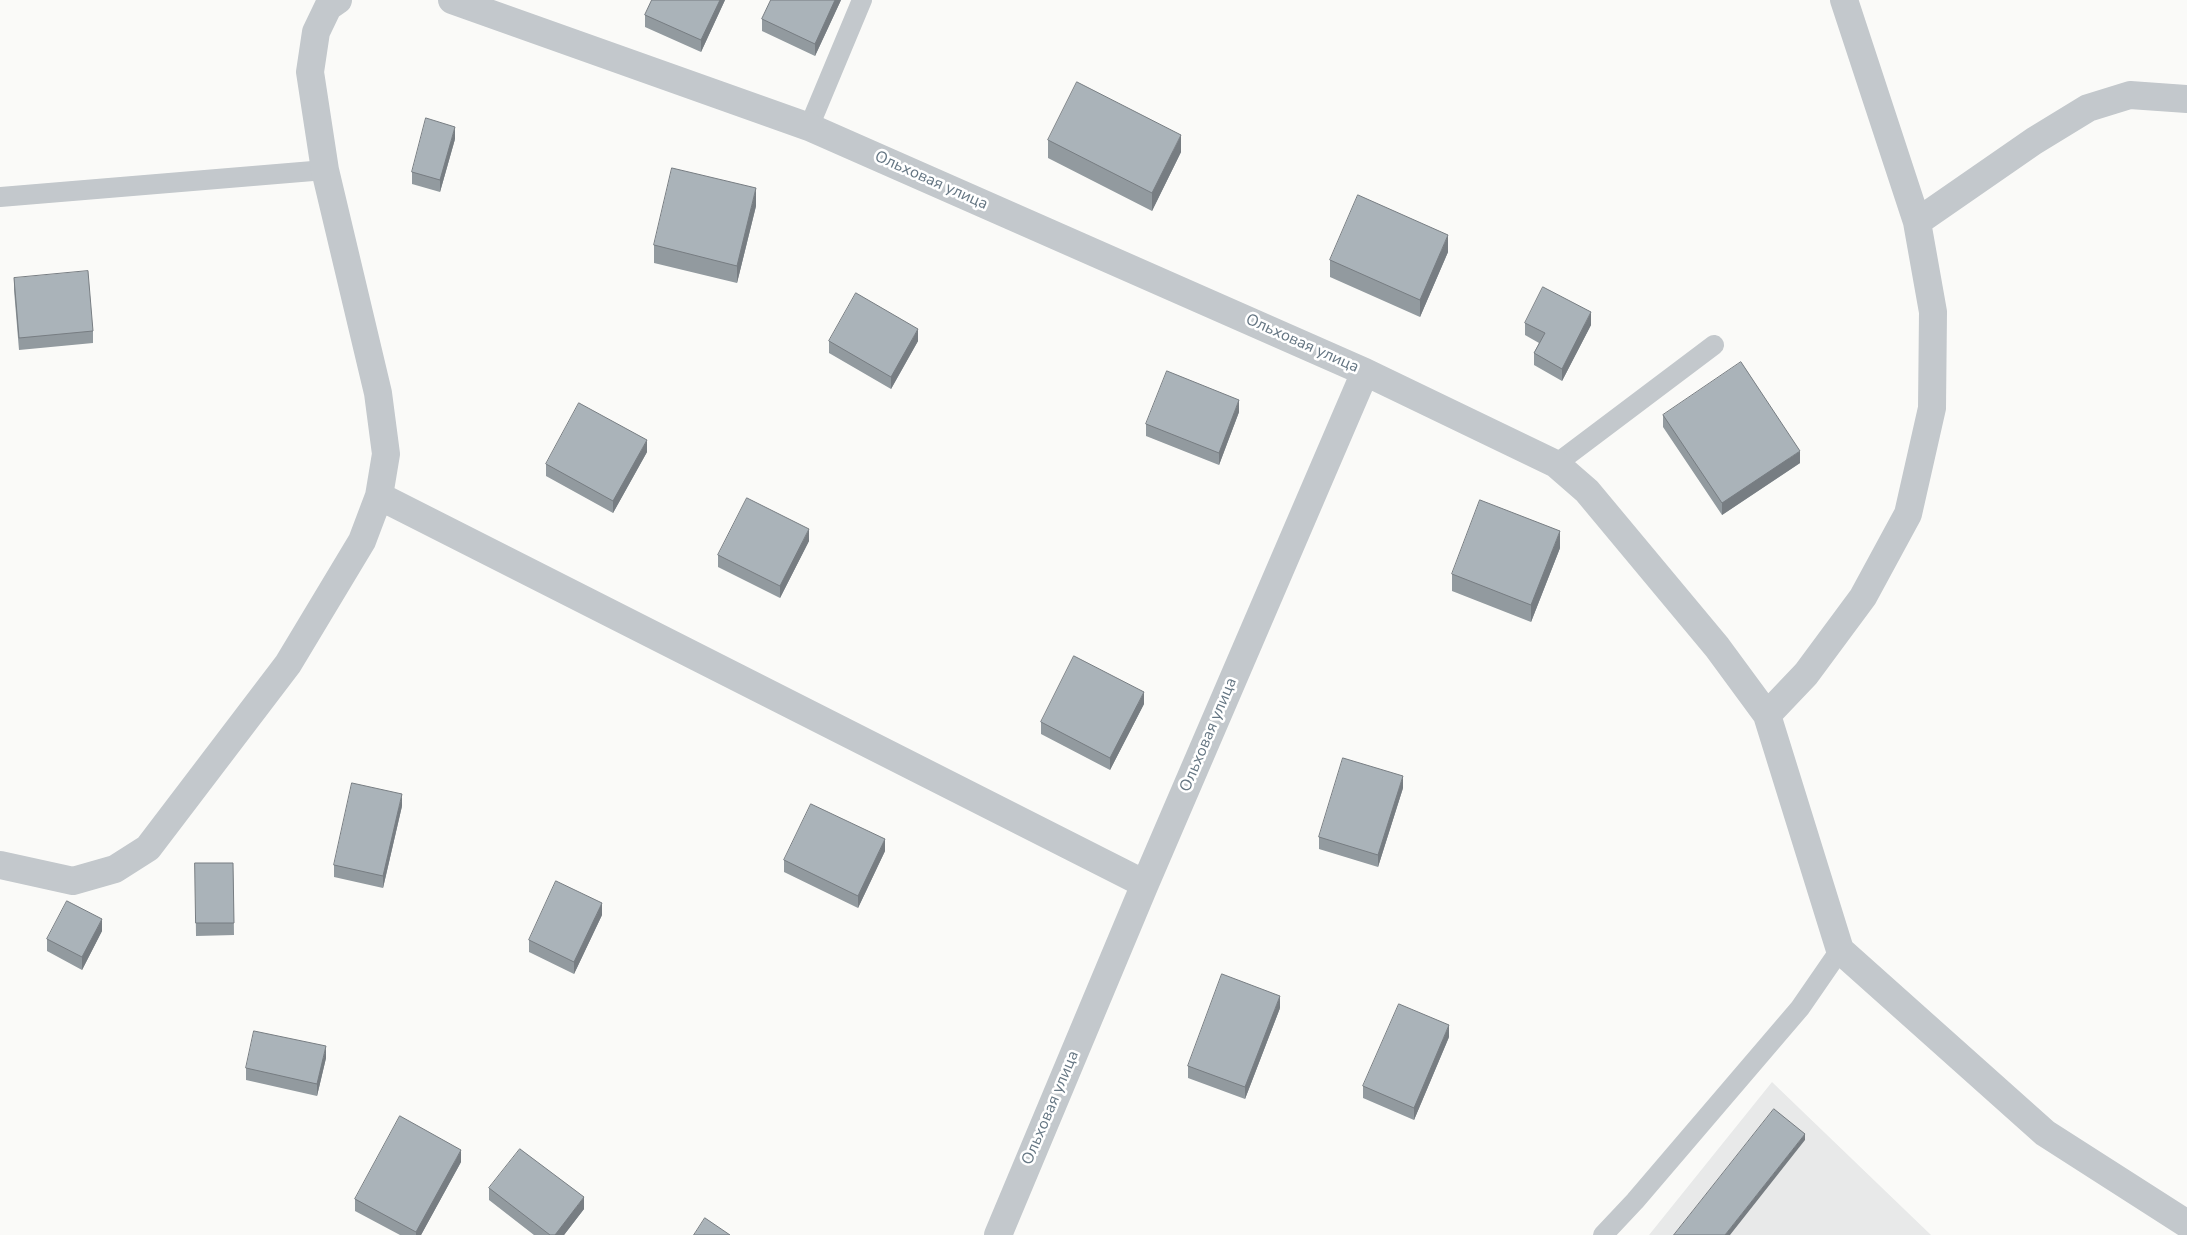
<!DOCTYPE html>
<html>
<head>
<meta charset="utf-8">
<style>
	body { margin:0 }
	canvas { display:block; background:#fafaf8 }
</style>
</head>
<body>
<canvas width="2187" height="1235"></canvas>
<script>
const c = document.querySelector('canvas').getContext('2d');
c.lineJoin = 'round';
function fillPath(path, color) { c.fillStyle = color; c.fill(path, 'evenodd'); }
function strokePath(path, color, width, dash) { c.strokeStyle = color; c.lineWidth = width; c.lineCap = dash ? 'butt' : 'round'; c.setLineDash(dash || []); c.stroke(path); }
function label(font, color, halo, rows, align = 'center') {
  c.font = font + ' "Nunito Sans",sans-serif'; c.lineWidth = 5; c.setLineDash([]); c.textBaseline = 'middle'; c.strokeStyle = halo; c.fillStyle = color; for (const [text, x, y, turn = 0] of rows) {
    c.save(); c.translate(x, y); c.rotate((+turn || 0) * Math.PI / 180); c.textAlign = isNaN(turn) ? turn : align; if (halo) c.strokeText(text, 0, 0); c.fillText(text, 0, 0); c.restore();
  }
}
fillPath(new Path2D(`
	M1772 1082 1931 1235H1649Z`), '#e8e9e9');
strokePath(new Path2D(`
	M809 127 862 0
	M0 197 325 170
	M1556 464 1714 345
	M1603 1235 1635 1201 1800 1008 1840 950`), '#c3c8cc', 20);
strokePath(new Path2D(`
	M452 0 809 127 1365 372 1145 884 998 1235
	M1917 222 2034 141 2088 108 2130 95 2187 99
	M1365 372 1556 464 1587 491 1717 647 1767 715 1840 950 2045 1133 2187 1224
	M379 496 1145 884
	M1767 715 1806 674 1863 597 1908 514 1932 408 1933 312 1917 222 1844 0
	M0 865 73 881 115 869 148 848 288 664 362 541 379 496 386 454 378 393 325 170 310 72 316 32 328 7 338 0`), '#c3c8cc', 28);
fillPath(new Path2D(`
	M652 0H725L701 52 645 27V15Z
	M771 0H841L815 56 762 31V19Z
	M455 139 440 192 412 184V172Z
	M1048 140 1181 152 1152 211 1048 158Z
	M756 206 737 283 654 263V245Z
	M1448 252 1420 317 1330 277V260Z
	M14 278 93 331V343L19 350 14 290Z
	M1525 323 1591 325 1562 381 1534 365V353L1539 343 1525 335Z
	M829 341H918L891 389 829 353Z
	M1239 412 1219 465 1146 436V424Z
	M1663 415 1800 463 1722 515 1663 427Z
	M647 452 613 513 546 476V464Z
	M809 541 780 598 718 567V555Z
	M1560 548 1531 622 1452 591V574Z
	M1144 704 1110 770 1041 734V722Z
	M1403 788 1378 867 1319 849V837Z
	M402 806 383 888 334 877V865Z
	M885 851 858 908 784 872V860Z
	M195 863H233L234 935 196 936Z
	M602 915 574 974 529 952V940Z
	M102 931 82 970 47 951V939Z
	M1280 1008 1245 1099 1188 1078V1066Z
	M1449 1037 1414 1120 1363 1098V1086Z
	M326 1058 317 1096 246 1080V1068Z
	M461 1162 421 1235H400L355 1211V1199Z
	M489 1188 584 1209 564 1235H534L489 1200Z`), '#929a9f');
fillPath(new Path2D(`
	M720 0H725L701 52V40Z
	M835 0H841L815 56V44Z
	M455 127V139L440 192V180Z
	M1181 135V152L1152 211V193Z
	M756 188V206L737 283V266Z
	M1448 235V252L1420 317V300Z
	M1591 312V325L1562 381V369Z
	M918 329V341L891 389V377Z
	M1239 400V412L1219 465V453Z
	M647 440V452L613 513V501Z
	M1800 451V463L1722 515V503Z
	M809 529V541L780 598V586Z
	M1560 531V548L1531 622V605Z
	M1144 692V704L1110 770V758Z
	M1403 776V788L1378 867V855Z
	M402 794V806L383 888V876Z
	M885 839V851L858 908V896Z
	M602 903V915L574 974V962Z
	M102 919V931L82 970V957Z
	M1280 996V1008L1245 1099V1087Z
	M1449 1025V1037L1414 1120V1108Z
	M326 1046V1058L317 1096V1084Z
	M1805 1134V1140L1730 1235H1725Z
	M461 1150V1162L421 1235H416V1232Z
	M584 1197V1209L564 1235H555Z`), '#777d82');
const building = new Path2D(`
	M652 0H720L701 40 645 15Z
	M771 0H835L815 44 762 19Z
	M1077 82 1181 135 1152 193 1048 140Z
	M426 118 455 127 440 180 412 172Z
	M672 168 756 188 737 266 654 245Z
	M1358 195 1448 235 1420 300 1330 260Z
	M88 271 93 331 19 338 14 278Z
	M1543 287 1591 312 1562 369 1534 353 1545 333 1525 323Z
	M856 293 918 329 891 377 829 341Z
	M1741 362 1800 451 1722 503 1663 415Z
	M1167 371 1239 400 1219 453 1146 424Z
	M579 403 647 440 613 501 546 464Z
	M747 498 809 529 780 586 718 555Z
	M1480 500 1560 531 1531 605 1452 574Z
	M1074 656 1144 692 1110 758 1041 722Z
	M1343 758 1403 776 1378 855 1319 837Z
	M352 783 402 794 383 876 334 865Z
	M811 804 885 839 858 896 784 860Z
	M195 863H233L234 923H196Z
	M556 881 602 903 574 962 529 940Z
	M67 901 102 919 82 957 47 939Z
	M1222 974 1280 996 1245 1087 1188 1066Z
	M1399 1004 1449 1025 1414 1108 1363 1086Z
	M254 1031 326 1046 317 1084 246 1068Z
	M1774 1109 1805 1134 1725 1235H1674Z
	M400 1116 461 1150 416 1232 355 1199Z
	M520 1149 584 1197 555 1235H550L489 1188Z
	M705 1218 730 1235H694Z`);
fillPath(building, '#aab3b9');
strokePath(building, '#777d82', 1);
label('16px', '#657683', '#fff', [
	["Ольховая улица",931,181,24],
	["Ольховая улица",1302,344,24],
	["Ольховая улица",1209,735,-67],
	["Ольховая улица",1051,1108,-67]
]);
</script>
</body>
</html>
